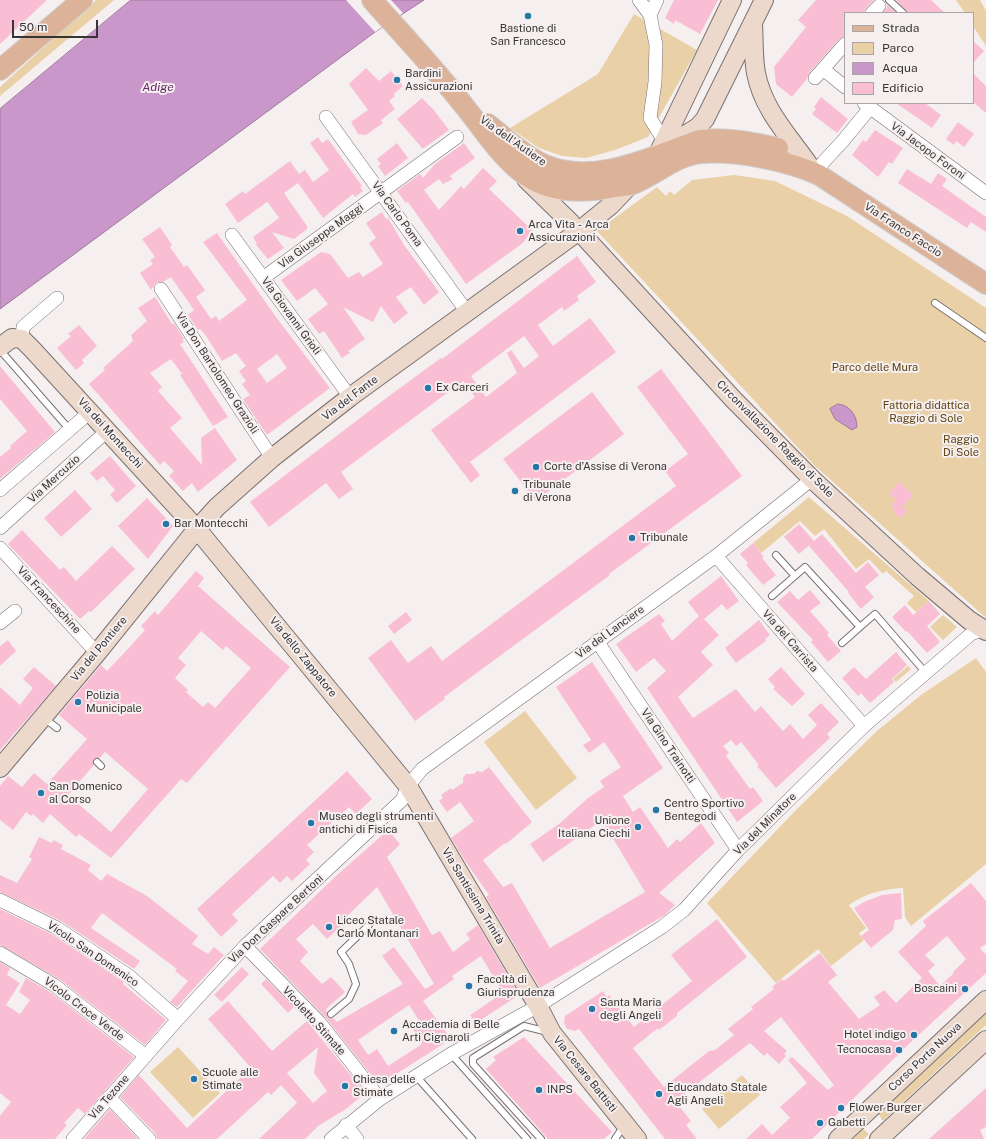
<!DOCTYPE html>
<html>
<head>
<meta charset="utf-8">
<style>
	body { margin:0 }
	#map { position:relative; width:986px; height:1139px; overflow:hidden; background:#f6efef; font-family:"Public Sans",sans-serif }
	canvas { display:block }
	.legend { position:absolute; left:844px; top:12px; width:130px; height:92px; box-sizing:border-box; background:#f6efef; border:1px solid #aaa4a4; margin:0; padding:5px 7px; list-style:none; font-size:12px; color:#373434 }
	.legend li { display:flex; align-items:center; gap:8px; height:20px }
	.legend b { width:20px; border:1px solid #aaa4a4 }
	.scale { position:absolute; left:12px; top:20px; width:86px; height:18px; box-sizing:border-box; border:2px solid #373434; border-top:0; padding-left:5px; font-size:12px; line-height:14px; white-space:nowrap; color:#373434; -webkit-text-stroke:3px #f6efef; paint-order:stroke }
</style>
</head>
<body>
<div id="map">
<canvas width="986" height="1139"></canvas>
<ul class="legend">
<li><b style="height:5px;background:#dcb299"></b>Strada</li>
<li><b style="height:11px;background:#e9d0a7"></b>Parco</li>
<li><b style="height:11px;background:#ca97ca"></b>Acqua</li>
<li><b style="height:11px;background:#f9bed4"></b>Edificio</li>
</ul>
<div class="scale">50 m</div>
</div>
<script>
const c = document.querySelector('canvas').getContext('2d');
c.lineJoin = 'round';
function fillPath(path, color) { c.fillStyle = color; c.fill(path, 'evenodd'); }
function strokePath(path, color, width, dash) { c.strokeStyle = color; c.lineWidth = width; c.lineCap = dash ? 'butt' : 'round'; c.setLineDash(dash || []); c.stroke(path); }
function label(font, color, halo, rows, align = 'center') {
  c.font = font + ' "Public Sans",sans-serif'; c.lineWidth = 4; c.setLineDash([]); c.textBaseline = 'middle'; c.strokeStyle = halo; c.fillStyle = color; for (const [text, x, y, turn = 0] of rows) {
    c.save(); c.translate(x, y); c.rotate((+turn || 0) * Math.PI / 180); c.textAlign = isNaN(turn) ? turn : align; if (halo) c.strokeText(text, 0, 0); c.fillText(text, 0, 0); c.restore();
  }
}
fillPath(new Path2D(`
	M96 0H114L0 96V87Z
	M956 0H980L986 11V46L973 26V13H965Z
	M634 14 697 50 648 137 615 150 586 158 562 156 539 148 510 128 598 74Z
	M734 175 775 181 847 216 986 308V618L814 465 597 231 657 187 666 196 670 191 674 195 692 180Z
	M809 497 929 601 916 612 907 603 914 596 886 571 883 574 869 559 856 569 824 529 815 536 800 521 761 553 753 543Z
	M943 615 957 627 943 640 930 627Z
	M976 658 986 672V864L911 926 905 917 903 888C883 889 866 893 849 905L866 928 859 933 864 940 831 966 818 949 776 983 707 903 797 809 877 731 921 695Z
	M908 666 911 669 896 682 893 679Z
	M525 711 577 778 536 810 484 742Z
	M986 1014V1025L884 1120H882L879 1114Z
	M178 1047 220 1093 193 1118 150 1072Z
	M742 1075 760 1095 719 1129 702 1109Z
	M863 1129 868 1133V1135L864 1139H853Z`), '#e9d0a7');
const water = new Path2D(`
	M131 0H424L375 32 0 309V109Z
	M838 404C850 405 857 416 857 427L852 430 835 419 830 409Z`);
fillPath(water, '#ca97ca');
strokePath(water, '#9e799d', 1);
fillPath(new Path2D(`
	M346 0H391L403 13 375 32Z`), '#f6efef');
fillPath(new Path2D(`
	M0 0H47L0 44Z
	M674 0H718L700 34 675 20 674 24 665 18Z
	M816 0H874L866 8 864 13H845V36L839 39 809 73 807 79 792 97 776 84 774 67 806 27 798 20Z
	M896 0H931L945 13H907Z
	M887 4 896 13H883L887 8Z
	M973 41 984 51 973 63Z
	M366 68 379 81 391 71 403 86 394 94 395 96 389 101 395 109 381 120 383 123 366 135 358 134 351 122 368 110 349 84Z
	M973 73 986 86V113L973 102Z
	M821 97 848 119 837 133 812 114 816 109 814 107Z
	M422 98 433 109 449 130 424 148H422L397 119Z
	M896 103H925L941 115 932 128Z
	M958 122 974 134 964 147 956 141 954 145 946 139Z
	M875 130 903 148 892 164 889 162 878 177 852 155 863 140 866 142Z
	M318 137 322 143 328 139 362 186 360 187 363 191 355 197 353 194 323 218 298 183 284 193 307 226V229L294 239 272 232 284 248 268 259 256 245 257 244 253 237 279 218 269 204 267 202 238 223 225 204 243 191 245 194 290 161 299 174 305 170 313 182 329 170 310 143Z
	M397 143 408 158 385 176 378 166 381 164 377 159Z
	M464 143 475 158 450 176 453 179 443 184 439 179 424 190 439 210 461 186 464 189 483 168 497 181 489 189 532 230 523 243 466 284 408 202 406 203 397 191 420 174 423 178 435 164Z
	M907 169 931 184 938 173 947 179 942 186 986 217V232L971 222 967 228 898 183Z
	M382 212 386 219 388 218 404 245 439 292 424 305 411 287 396 297 408 313 394 324 381 306 373 322 343 307 365 339 348 351 350 353 342 358 324 331 319 334 308 319 328 304 315 288 297 301 281 280 321 252 330 254 348 278 359 272 363 277 383 264 369 243 376 238 366 223Z
	M160 227 172 245 170 247 184 267 187 265 205 290 196 297 211 319 216 316 219 321 247 300 203 242 217 233 276 317 330 388 267 435 243 399 250 395 242 384 246 381 239 371 246 366 236 353 222 361 204 333 200 329 198 330 188 315 194 310 171 277 163 282H157L151 290 140 273 153 264 150 260 155 257 142 239ZM277 354 287 368 267 383 257 369Z
	M577 256 596 282 577 296 579 300 564 311 562 307 538 325 553 346 590 318 616 352 470 462 480 475 471 483 431 430 475 397 463 381 341 472 353 489 339 499 326 483 269 527 250 502 385 399 441 358 442 359ZM524 336 539 356 524 368 511 350 507 353 517 373 486 397 471 376Z
	M155 297 172 324 174 323 184 339 182 340 184 342 180 344 228 417 213 426 180 375 182 374 171 359 150 373 162 387 158 391 182 418 170 428 202 465 201 438 215 428 237 460 198 492 192 483 183 491 169 476 174 471 164 461 160 465 89 384 105 370 103 368 133 341 131 335 147 321 138 308Z
	M79 325 97 346 82 360 84 363 76 370 57 348 71 336 68 334Z
	M0 366 55 432 0 479V457L11 448 10 446 27 431 0 399Z
	M661 369 742 476 609 574 610 575 444 697 445 699 415 721 368 658 391 640 408 663 431 646 442 661 676 486 665 471 688 454 637 387Z
	M592 392 624 434 536 501 503 459Z
	M110 456 136 486 117 503 110 495 115 490 103 476 97 481 90 473Z
	M899 482 913 495 902 507 907 511 900 518 893 512 895 510 891 505 896 499 889 494Z
	M75 490 92 509 61 537 44 518Z
	M147 498 173 526 148 559 118 526Z
	M799 524 814 541 822 534 856 573 868 562 879 575 865 587 874 597 861 609 848 593 849 592 809 546 812 543 799 554 784 537Z
	M22 530 60 570 64 567 76 581 112 546 135 569 91 612 89 611 80 619 8 544Z
	M753 543 764 557 762 558 776 575 763 585 746 565 748 563 740 554Z
	M196 571 204 578 198 586 290 667 187 783 181 779 111 858 79 834 76 837 50 814 43 823 33 814 31 816 26 812 13 830 0 820V786L8 776 22 787 34 773 47 784 87 739 59 715 101 665 107 671 125 652 145 630 141 626 155 611 158 615ZM201 631 223 650 226 646 251 668 215 708 208 702 203 707 186 692 188 690 175 678 186 665 178 658ZM105 752 148 789 111 832 68 795 94 765V759L100 758Z
	M721 576 739 601 727 610 722 604 704 619 719 635 701 652 713 665 678 697 693 718 736 689 755 712 761 706 783 731 790 724 803 739 817 725 808 715 821 703 839 722 827 734 830 738 776 788 757 766 759 765 741 742 736 746 731 740 723 746 729 753 726 756 750 789 753 787 763 801 737 822 647 688 666 671 654 658 636 672 616 644 659 614 665 621 661 624 672 641 699 616 688 602Z
	M810 590 821 603 810 611 829 633 827 635 841 651 828 662 811 642 813 640 777 602 790 591 798 600Z
	M929 601 940 614 927 626 940 642 927 653 907 631 906 632 892 617 905 605 913 615Z
	M406 612 412 620 394 634 388 626Z
	M759 620 770 635 765 639 766 641 736 663 725 648Z
	M8 640 16 651 0 666V646Z
	M896 652 907 665 892 679 894 682 870 703 861 693 858 696 842 678 854 667 866 679Z
	M592 662 663 768 623 796 633 812 640 807 668 848 677 839 680 842 701 823 715 843 659 893 675 905 665 915 540 988 486 897 489 895 465 861 451 838 474 821 460 802 447 812 439 801 443 798 441 795 451 788 452 790 463 783V778L466 774H474L477 771 482 772 489 767 532 822 506 844 505 843 483 860 503 887 512 883 550 948 645 892 602 820 543 862 530 844 559 824 588 798 604 787 600 781 621 767 604 742 589 753 583 745 591 740 556 687Z
	M34 667 56 686 0 750V687L20 705 33 688 23 679Z
	M781 667 805 694 792 706 773 689 775 687 768 679Z
	M347 771 372 799 356 814 349 807 307 845 314 852 306 860 310 864 292 881 287 876 280 883 273 876 232 914 238 921 221 937 197 909Z
	M388 830 400 844 387 857 432 935 440 931 453 952 470 939 466 934 478 925 519 995 476 1023 470 1015 503 993 481 956 452 976 454 979 423 1001 451 1039 379 1085 326 1018 260 949 336 876ZM377 887 434 984 425 989 394 947 382 956 403 984 337 1022 333 1018 328 1017 326 1009 345 992 331 977 322 984 300 961 308 952 296 939 313 924 327 939 340 927 341 922ZM409 1005 420 1022 412 1028 422 1044 388 1066 377 1049 368 1055 358 1040Z
	M39 837 52 843 53 840 63 845 61 849 91 865 88 870 101 881 107 874 147 896 198 936 192 944 208 954 214 947 224 955 177 1007 170 1002 188 981 175 971 177 969 102 913 91 928 140 961 134 969 61 921 0 892V875L17 883 32 859 29 857Z
	M971 883 986 901V944L980 948 986 955V973L911 1042 812 1139H746L762 1124 772 1135 790 1118 780 1107 807 1083 788 1060 792 1057 828 1090 834 1085 781 1017 764 1031 787 1051 784 1054 786 1056 779 1064 767 1053 764 1056 750 1043 675 1101 691 1121 686 1125 697 1139H665L579 1029 575 1031 567 1029 564 1023 565 1016 603 991 607 997 609 995 634 1027 692 981 671 955 717 919 747 957 677 1013V1016L659 1030 658 1028 633 1048 664 1087 709 1051 715 1050 734 1035 728 1029 753 1009 751 1007 774 989 772 987 782 979 784 981 820 953 837 975 828 982 859 1019 880 1005 874 997 884 990 896 1003 922 978 898 952 926 926 923 921ZM947 936 966 959 953 972 954 973 940 986 928 971 935 965 925 955Z
	M901 893 902 919 895 920 893 930 871 948 861 936 869 930 854 908 864 902 882 895Z
	M0 909 53 935 124 982 123 984 166 1020 145 1045 59 979 0 945Z
	M0 962 10 968 7 975 20 983 6 1005 20 1014 30 1000 19 992 26 978 50 992 134 1057 85 1114 78 1108 64 1123 67 1125 55 1139H0V1116L11 1102 0 1093Z
	M242 967 249 974 222 1002 214 995Z
	M266 979 294 1007 288 1013 261 984Z
	M228 1001 272 1051 307 1021 365 1093 346 1109 318 1126 305 1139H259L297 1103 281 1085 271 1095 268 1092 217 1139H157L155 1133 120 1097 139 1075 187 1128 251 1068 208 1019ZM318 1047 314 1073 327 1091 313 1103 287 1073Z
	M524 1037 612 1132 604 1139H548L486 1069 496 1060 493 1057Z
	M986 1088V1127L980 1130 984 1139H929Z
	M110 1109 138 1139H84Z`), '#f9bed4');
const lane = new Path2D(`
	M889 0 903 13
	M935 303 986 338
	M0 350 70 430
	M776 555 795 576
	M772 596 805 567 860 627 875 614 926 673
	M842 643 860 627
	M44 718 57 728
	M97 762 101 766
	M331 1014 349 999 356 984 349 964 341 952 369 925
	M451 1054 527 1139
	M416 1076 472 1139
	M541 1139 473 1064V1058L524 1026 548 1032
	M615 1139 621 1130V1125`);
const street = new Path2D(`
	M639 0 650 15
	M657 0 650 15 656 45 655 82 650 118 661 136
	M872 13 879 6
	M823 69 845 87
	M815 78 845 44
	M864 103 986 193
	M326 117 467 312
	M815 171 842 142 870 108
	M232 235 350 397
	M263 278 457 137
	M161 289 272 458
	M22 339 23 327 57 298
	M0 490 90 412
	M0 528 108 430
	M0 548 97 653
	M716 556 864 726
	M0 623 15 611
	M597 641 738 850
	M0 900 57 928 129 976 178 1019
	M245 946 320 1023 380 1099
	M0 953 54 985 146 1056
	M109 1097 149 1139
	M346 1125 357 1139
	M73 1139 178 1019 245 946 402 800 408 786 422 769 716 556 812 479
	M331 1139 380 1099 451 1054 538 1006 662 927 684 910 738 850 864 726 971 634 982 630`);
const secondary = new Path2D(`
	M753 24C754 40 753 57 756 73 763 110 789 136 809 165
	M666 147 698 127 705 119 764 0
	M526 179 571 223
	M579 231 733 399 812 479 917 576 969 620 986 631
	M0 347 12 338 22 339 32 349 197 529 408 786 538 1006 552 1033 637 1139
	M0 768 97 653 197 529 217 507 272 458 350 397 579 231 611 205 657 156 732 0
	M838 1139 986 1000
	M879 1139 986 1040`);
const primary = new Path2D(`
	M372 0C403 35 436 70 465 107 484 130 500 157 525 175 551 194 585 193 615 187 621 186 628 186 633 184 656 175 676 155 702 153 735 150 789 161 819 175L986 284
	M0 70 82 0
	M488 124C503 136 527 158 545 165 595 186 653 156 700 140 726 137 753 142 778 148`);
strokePath(lane, '#777171', 8);
strokePath(street, '#777171', 14);
strokePath(secondary, '#777171', 20);
strokePath(primary, '#cfcece', 22);
strokePath(lane, '#fff', 6);
strokePath(street, '#fff', 13);
strokePath(secondary, '#edd9cc', 18);
strokePath(primary, '#dcb299', 20);
for (const [x, y, r, color] of [
	[528,16,4,"#2776a8"],
	[397,80,4,"#2776a8"],
	[520,231,4,"#2776a8"],
	[428,388,4,"#2776a8"],
	[536,467,4,"#2776a8"],
	[515,491,4,"#2776a8"],
	[166,524,4,"#2776a8"],
	[632,538,4,"#2776a8"],
	[78,702,4,"#2776a8"],
	[41,793,4,"#2776a8"],
	[656,810,4,"#2776a8"],
	[311,823,4,"#2776a8"],
	[638,827,4,"#2776a8"],
	[329,927,4,"#2776a8"],
	[469,986,4,"#2776a8"],
	[965,989,4,"#2776a8"],
	[592,1009,4,"#2776a8"],
	[394,1031,4,"#2776a8"],
	[914,1035,4,"#2776a8"],
	[899,1050,4,"#2776a8"],
	[194,1079,4,"#2776a8"],
	[345,1086,4,"#2776a8"],
	[539,1090,4,"#2776a8"],
	[659,1094,4,"#2776a8"],
	[841,1108,4,"#2776a8"],
	[820,1123,4,"#2776a8"]
]) { const dot = new Path2D(); dot.arc(x, y, r, 0, 2 * Math.PI); c.fillStyle = color; c.fill(dot); strokePath(dot, '#f6efef', 1.5); }
label('11px', '#373434', '#f6efef', [
	["Bastione di",528,29,"center"],
	["San Francesco",528,42,"center"],
	["Bardini",405,74],
	["Assicurazioni",405,87],
	["Arca Vita - Arca",528,225],
	["Assicurazioni",528,238],
	["Ex Carceri",436,388],
	["Corte d’Assise di Verona",544,467],
	["Tribunale",523,485],
	["di Verona",523,498],
	["Bar Montecchi",174,524],
	["Tribunale",640,538],
	["Polizia",86,696],
	["Municipale",86,709],
	["San Domenico",49,787],
	["al Corso",49,800],
	["Centro Sportivo",664,804],
	["Bentegodi",664,817],
	["Museo degli strumenti",319,817],
	["antichi di Fisica",319,830],
	["Unione",630,821,"right"],
	["Italiana Ciechi",630,834,"right"],
	["Liceo Statale",337,921],
	["Carlo Montanari",337,934],
	["Facoltà di",477,980],
	["Giurisprudenza",477,993],
	["Boscaini",957,989,"right"],
	["Santa Maria",600,1003],
	["degli Angeli",600,1016],
	["Accademia di Belle",402,1025],
	["Arti Cignaroli",402,1038],
	["Hotel indigo",906,1035,"right"],
	["Tecnocasa",891,1050,"right"],
	["Scuole alle",202,1073],
	["Stimate",202,1086],
	["Chiesa delle",353,1080],
	["Stimate",353,1093],
	["Educandato Statale",667,1088],
	["Agli Angeli",667,1101],
	["INPS",547,1090],
	["Flower Burger",849,1108],
	["Gabetti",828,1123]
], 'left');
label('11px', '#373434', '#f6efef', [
	["Via dell'Autiere",513,141,35],
	["Via Jacopo Foroni",928,151,36],
	["Via Carlo Poma",397,214,54],
	["Via Franco Faccio",903,230,33],
	["Via Giuseppe Maggi",321,236,-36],
	["Via Giovanni Grioli",291,316,54],
	["Via Don Bartolomeo Grazioli",217,373,57],
	["Via del Fante",350,398,-37],
	["Via dei Montecchi",110,433,48],
	["Circonvallazione Raggio di Sole",775,439,45],
	["Via Mercuzio",54,479,-42],
	["Via Franceschine",49,600,47],
	["Via del Lanciere",610,632,-36],
	["Via del Carrista",790,641,49],
	["Via del Pontiere",99,649,-50],
	["Via dello Zappatore",303,657,51],
	["Via Gino Trainotti",668,746,56],
	["Via del Minatore",765,824,-45],
	["Via Santissima Trinità",473,896,59],
	["Via Don Gaspare Bertoni",276,919,-43],
	["Vicolo San Domenico",93,954,34],
	["Vicolo Croce Verde",84,1009,37],
	["Vicoletto Stimate",314,1021,48],
	["Corso Porta Nuova",925,1057,-43],
	["Via Cesare Battisti",585,1074,51],
	["Via Tezone",109,1097,-49]
]);
label('11px', '#5e4414', '#f6efef', [
	["Parco delle Mura",875,368],
	["Fattoria didattica",926,406],
	["Raggio di Sole",926,419],
	["Raggio",961,440],
	["Di Sole",961,453]
]);
label('italic 12px', '#652967', '#f6efef', [
	["Adige",158,87]
]);
</script>
</body>
</html>
